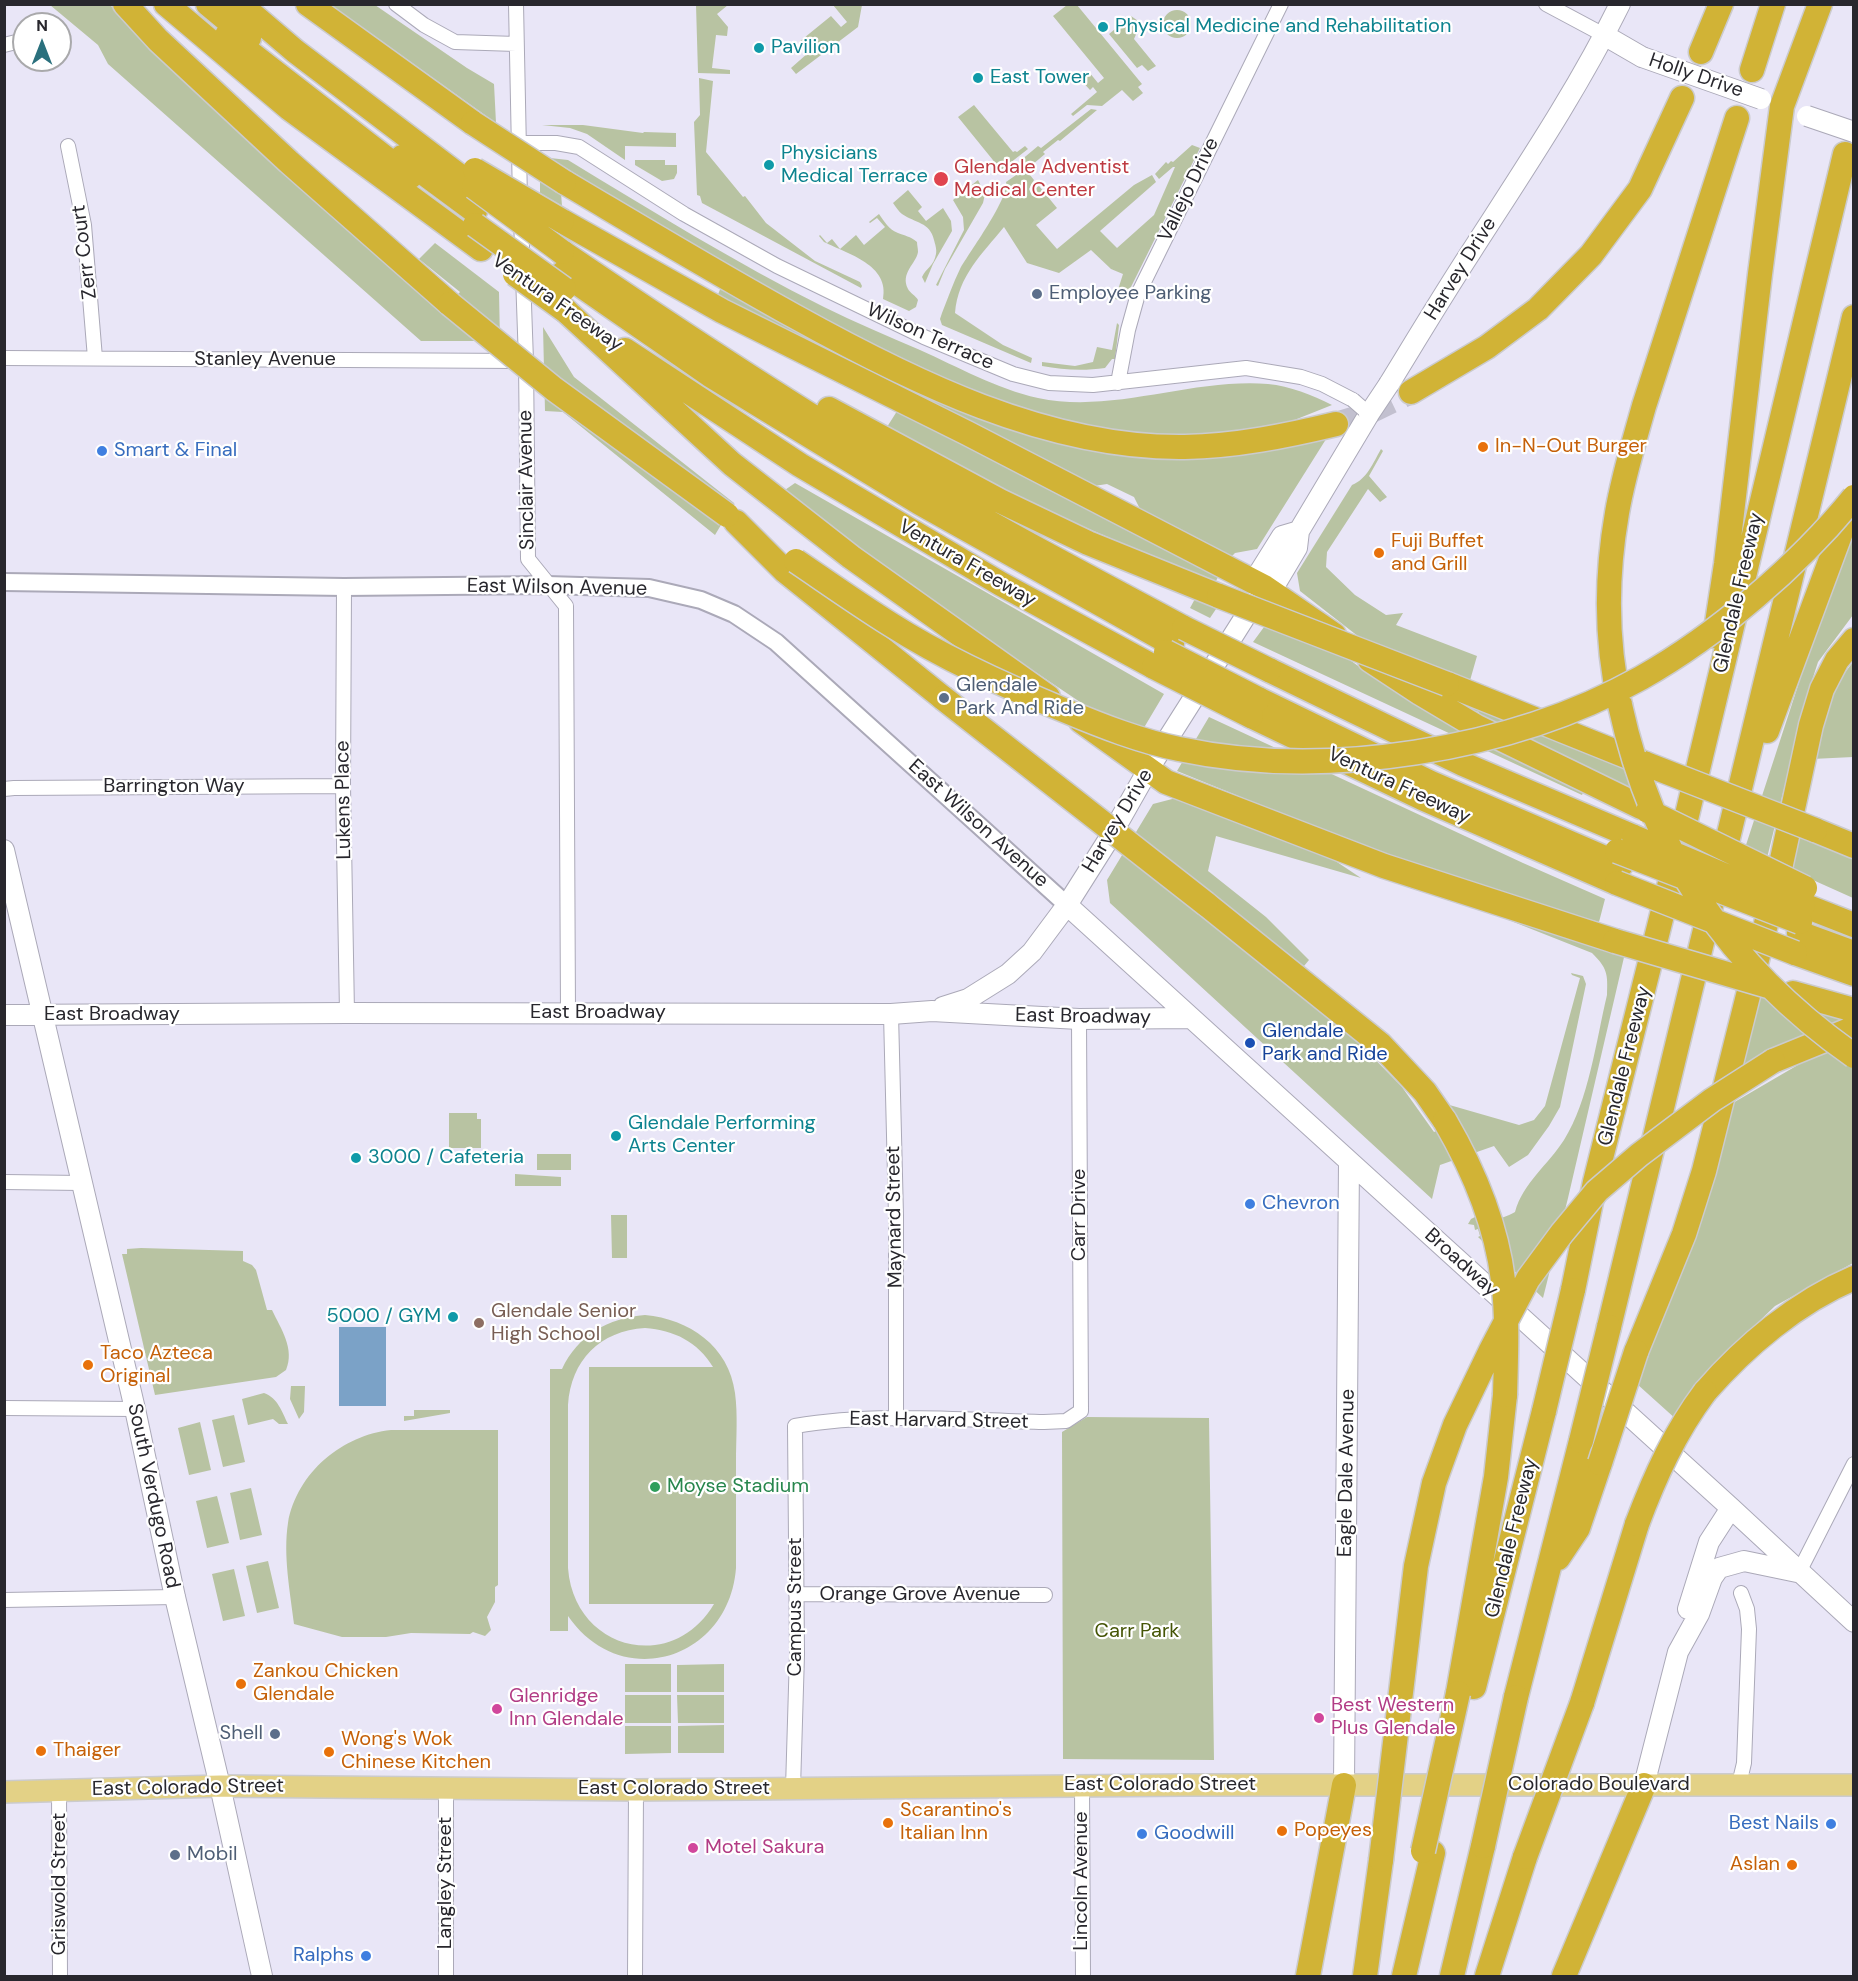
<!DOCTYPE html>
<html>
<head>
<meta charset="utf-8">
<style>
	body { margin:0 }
	#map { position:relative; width:1858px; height:1981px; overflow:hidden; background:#e9e6f7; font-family:"DM Sans",sans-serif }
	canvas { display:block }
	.frame { position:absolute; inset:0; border:6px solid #28272d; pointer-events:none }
	.north { position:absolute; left:12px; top:12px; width:60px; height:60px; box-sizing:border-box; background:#fff; border:2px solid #a9a9ab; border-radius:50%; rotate:0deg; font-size:16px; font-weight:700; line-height:24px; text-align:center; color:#28272d }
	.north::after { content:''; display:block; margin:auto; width:21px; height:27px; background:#2a707d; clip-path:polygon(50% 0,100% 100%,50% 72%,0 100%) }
</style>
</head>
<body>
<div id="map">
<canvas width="1858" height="1981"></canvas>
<div class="frame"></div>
<div class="north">N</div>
</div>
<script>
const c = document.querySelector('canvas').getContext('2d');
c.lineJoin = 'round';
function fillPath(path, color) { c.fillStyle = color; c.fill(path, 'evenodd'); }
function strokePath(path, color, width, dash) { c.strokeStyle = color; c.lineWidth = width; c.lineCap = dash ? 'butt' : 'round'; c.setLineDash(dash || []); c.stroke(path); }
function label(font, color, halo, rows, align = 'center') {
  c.font = font + ' "DM Sans",sans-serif'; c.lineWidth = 4.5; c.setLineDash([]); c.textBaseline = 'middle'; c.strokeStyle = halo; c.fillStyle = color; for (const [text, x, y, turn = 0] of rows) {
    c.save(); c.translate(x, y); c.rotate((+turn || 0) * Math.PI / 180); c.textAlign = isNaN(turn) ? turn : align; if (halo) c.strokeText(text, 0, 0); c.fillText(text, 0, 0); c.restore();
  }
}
fillPath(new Path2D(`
	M50 5H110L342 224 447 308 460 292 419 259 435 243 499 292 500 341H421L108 64 98 45Z
	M331 5H375L467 68 494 84 496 123Z
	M696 5H728L717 14 728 27 727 36 716 35 712 68 730 70V74L698 73Z
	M833 5H862L858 27 796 74 791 68 808 53 799 42 831 16 841 27 847 22Z
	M1067 5H1077L1142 84 1138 87 1143 93 1133 101 1122 90 1102 106 1087 105 1073 116 1071 114 1097 92 1093 87 1090 90 1080 79 1089 72 1098 83 1104 78 1053 16Z
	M1163 24a14 14 0 1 1 28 0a14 14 0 1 1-28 0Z
	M1131 16 1141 23 1134 39 1156 66 1148 71 1142 65 1137 68 1109 34Z
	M699 78 713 81 706 152 743 197 745 196 766 223 815 261 860 282 862 286 861 288 702 203 700 196 697 195 694 122 700 115Z
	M974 105 1013 152 1015 151 1017 152 1025 146 1028 149 1001 170 958 117Z
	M1091 109 1097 110 1060 141 1058 140 1043 152 1045 154 1026 170 1034 180 1029 189 1032 196 1037 193 1036 188 1039 186 1057 208 1036 225 1057 249 1134 185 1152 175 1156 182 1100 231 1117 248 1154 215 1175 167H1173L1159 179 1155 174 1166 162 1168 164 1171 161 1173 162 1192 145 1200 148 1124 301 1115 299 1123 274 1111 269 1091 250 1059 273 1027 263 1004 227C982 254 958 276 955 313L1003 345 1032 358 1031 363 942 325 940 319 942 313C948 298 953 283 960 269 969 253 1010 197 1006 182L1019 173 1017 170 1009 174 1008 171 1038 146 1041 148Z
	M542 125H583L643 133 644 132 676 133V147L625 146V160L587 134 570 128Z
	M550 158 568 160C652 211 736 263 824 307 856 323 888 336 920 350 958 367 997 389 1038 398 1114 414 1191 378 1268 384 1290 386 1312 395 1332 405L1292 421 1221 435H1135L1077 427 991 401 865 342 727 268Z
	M635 160H665V165H677V173L674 179 662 181 635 165Z
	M540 180 561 193 562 206 540 193Z
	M978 180 985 194 983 203 945 269 938 286 936 285 964 230 963 217 953 200Z
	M908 190 922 207 918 211 926 221 943 208 951 221 952 231 933 264 925 283 922 277C926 268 934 266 936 254 937 249 935 244 934 240 930 222 915 223 902 214 899 212 896 207 893 203Z
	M879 214C884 221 889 230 898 233 905 236 910 236 917 242 917 245 918 248 918 252 916 264 900 273 908 289 910 293 916 296 918 300L916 307 909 311 883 299C890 265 848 254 824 242L819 236 820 235 827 243 832 239 840 249 856 235 864 245 885 227 877 218 870 223 869 222Z
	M721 287 1053 439 1328 436 1257 549 1235 553 1232 556 1140 509 1134 497 1107 484 1094 486 717 297Z
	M1117 323 1119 325 1115 359H1112L1105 368C1084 371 1063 370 1042 366V362L1075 366 1093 362 1097 347 1112 350Z
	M543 327 574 377 734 503 715 535 563 412 545 411Z
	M899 408 1219 575 1215 583 1019 499 887 427Z
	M1381 449 1383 451 1369 476 1387 497 1380 502 1368 489 1327 552 1326 567 1355 595 1386 615 1403 613 1396 625 1477 656 1469 684 1386 658 1300 591 1297 573 1352 485C1367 479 1373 463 1381 449Z
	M795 483 1164 694 1142 731 1113 724 890 575 782 492Z
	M1853 517V615L1818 662 1806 699 1767 858 1745 848Z
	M1196 597 1218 606 1210 618 1190 608Z
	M1278 608 1372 676 1585 788 1582 795 1253 642Z
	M1853 662V757L1812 759 1831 691Z
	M1459 701 1645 773 1638 796 1477 717 1479 712 1458 706Z
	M1209 717 1523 863 1605 899 1599 922 1415 868 1177 771Z
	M1176 798 1322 852 1361 878 1216 836 1208 871 1266 917 1309 960 1304 966 1182 877 1355 1039 1402 1087 1434 1132 1455 1123 1446 1104 1519 1125 1534 1120 1545 1106 1580 978 1572 975 1571 973 1583 976 1586 984 1560 1107 1549 1126 1528 1155 1509 1167 1494 1146 1440 1165 1432 1199 1110 903 1107 880 1153 804Z
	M1792 830 1853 851V898L1784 867Z
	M1496 913 1625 953 1568 1198 1543 1298 1478 1237 1480 1236 1478 1229 1475 1230 1474 1225 1468 1224 1471 1219 1475 1217C1489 1223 1502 1219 1515 1212 1523 1183 1548 1165 1564 1140 1589 1100 1596 1041 1607 995 1608 973 1607 968 1592 953L1496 915Z
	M1755 991 1853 1019 1733 1076Z
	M1853 1041V1263L1775 1306 1722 1357 1677 1420 1637 1384 1726 1107 1803 1062Z
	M449 1113H477V1119H481V1148H449Z
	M537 1154H571V1170H537Z
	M515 1174 561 1177V1186H515Z
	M611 1215H627V1258H612Z
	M141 1248 243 1251V1261L252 1265 256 1270 267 1310H272C281 1329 295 1349 286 1370L276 1377 155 1395 122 1254H127V1249Z
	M645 1315C689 1319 729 1346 735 1393 738 1415 736 1439 736 1462 736 1497 736 1533 736 1568 729 1660 621 1693 568 1616V1631H550V1369H562C578 1335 608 1318 645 1315ZM645 1328C674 1330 698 1342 713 1367H589V1604H714C672 1675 574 1650 568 1568V1405C571 1360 600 1331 645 1328Z
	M291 1386H305L304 1412 299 1419 290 1399Z
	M264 1393C278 1398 282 1412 288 1424H279L273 1419 248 1425 242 1399Z
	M414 1410H450V1413L404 1421V1416H414Z
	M234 1415 245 1462 223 1467 212 1420Z
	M1087 1417 1209 1418 1214 1760 1063 1759 1062 1432Z
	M200 1422 211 1470 189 1475 178 1428Z
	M391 1430H498V1585L495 1587V1602L487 1617 491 1630 485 1636 473 1632 470 1634 411 1633 386 1637H342L294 1624C290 1591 283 1555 288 1523 297 1472 343 1435 391 1430Z
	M251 1488 262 1535 240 1540 230 1493Z
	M217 1496 229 1543 207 1548 196 1501Z
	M268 1561 279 1608 257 1613 246 1566Z
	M234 1569 245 1616 223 1621 212 1574Z
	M625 1664H671V1692H625Z
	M724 1664V1692H677V1665Z
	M625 1695H671V1723H625Z
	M677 1695H724V1723H678Z
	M724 1725V1753H678V1726Z
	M625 1726H671V1753L625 1754Z`), '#b8c3a2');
fillPath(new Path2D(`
	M339 1327H386V1406H339Z`), '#7ba2c7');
strokePath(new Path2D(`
	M1336 424 1359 417 1411 392`), '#c2c0cf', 24, [24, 12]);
const minor = new Path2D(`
	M396 4 424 25 455 42 516 44
	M516 4 520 200
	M1546 4 1604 35
	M4 45 24 40
	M518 143H556L579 147 684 214 777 266 924 337 1013 374 1049 383 1093 385 1246 368 1301 377 1322 384 1353 400
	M68 146 84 225 95 358
	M521 219 526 361 528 559 566 606 568 1013
	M4 358 518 361
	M1118 383 1128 330 1138 294 1281 4
	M344 587 343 786 347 1013
	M4 789 14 788 343 786
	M891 1014 896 1216V1419
	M4 1182 81 1183
	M4 1408 135 1409
	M1799 1572 1854 1464
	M796 1594 1045 1595
	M4 1600 175 1597
	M1739 1784 1744 1763 1749 1629 1747 1609 1741 1593
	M1082 1786 1083 1976
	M793 1788 797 1654 795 1426C876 1412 962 1420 1044 1422L1066 1421 1081 1411 1079 1019
	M446 1789V1976
	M59 1791 60 1976
	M635 1976 636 1790`);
const tertiary = new Path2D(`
	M4 582 344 587 547 585 649 588 701 600 734 614 776 642 1067 905`);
const secondary = new Path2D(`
	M1604 35 1642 57
	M1389 384C1416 340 1443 295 1471 252 1523 171 1577 91 1620 4
	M1264 587 1257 576 1282 536 1299 531
	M4 850 135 1409 175 1597 220 1786 262 1976
	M1067 905 1731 1508 1854 1622
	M943 1007 968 999 1008 974 1032 952 1067 905 1110 837 1148 770 1264 587 1275 585 1297 548 1299 531 1369 414
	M4 1015 347 1013 891 1014 932 1011 1079 1019 1191 1018
	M1688 1609 1709 1542 1731 1508
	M1344 1785 1349 1161
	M1644 1785 1678 1652 1699 1614 1712 1578 1719 1568 1744 1561 1797 1572`);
const primary = new Path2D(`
	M4 1792 220 1786 636 1790 1184 1785H1854`);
const motorway = new Path2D(`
	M125 4 158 40 289 162 450 304
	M166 4 289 108 481 249
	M208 4 249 38
	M240 4 295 51 474 187
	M308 4 473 123
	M227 35 410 177
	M1701 52 1721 4
	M1752 70 1773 4
	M402 157 475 211
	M564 182C640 227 716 273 794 316 911 381 1048 449 1185 447 1236 446 1286 436 1336 424
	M562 221 722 311 967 433 1264 587 1334 635
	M562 252C675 329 789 404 906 474 997 529 1091 578 1184 628
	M563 273 710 375 920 503 1172 644
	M566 311 732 464 851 557 1048 697
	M625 350 800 465 1001 584 1154 667
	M1411 392 1487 347 1538 309 1591 255 1640 189 1682 98
	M829 409 1000 501 1088 543 1219 596
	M736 522 785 571 943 698
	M1715 636 1726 564 1760 274 1782 106 1820 4
	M1370 660 1420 693 1477 727 1641 807
	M1269 670 1463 764 1634 837
	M1447 684 1646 764
	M1258 699 1431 783 1621 865
	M1620 705C1606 643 1606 576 1617 513 1623 477 1634 442 1644 406L1737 118
	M1251 716 1422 798 1617 883
	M1081 721 1166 782 1384 866 1615 941
	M1767 731 1853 500
	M1815 830 1854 846
	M1721 867 1854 317
	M1206 904 1380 1044 1425 1092 1445 1121
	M1803 905 1854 925
	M1799 933 1854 953
	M1795 953 1854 974
	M1793 993 1854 1010
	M1773 1061 1854 1028
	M1573 1290 1595 1182 1687 815 1845 154
	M1609 1327 1712 901
	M1636 1352 1684 1234 1704 1171 1781 864 1811 725 1822 689 1837 660 1854 640
	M1705 1392C1745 1346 1797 1302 1854 1278
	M1558 1558 1578 1528 1600 1463
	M1474 1687 1544 1411
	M1458 1693 1496 1477 1505 1395
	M1516 1697 1581 1441
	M1582 1703 1637 1524
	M1308 1976 1344 1785
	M1365 1976 1381 1860
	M1404 1976 1433 1853
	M1452 1976 1483 1846
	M1487 1976 1525 1857
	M1564 1976 1644 1785`);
strokePath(minor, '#aba9b8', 16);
strokePath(tertiary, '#aba9b8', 20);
strokePath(secondary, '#aba9b8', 22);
strokePath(primary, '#cbcbcd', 24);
strokePath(motorway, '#cbcbcd', 27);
strokePath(minor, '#fff', 14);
strokePath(tertiary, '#fff', 16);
strokePath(secondary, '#fff', 20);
strokePath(primary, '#e3d186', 21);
strokePath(motorway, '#d1b336', 24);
const minorBridge = new Path2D(`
	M1353 400 1369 414`);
const secondaryBridge = new Path2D(`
	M1642 57 1761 99
	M1807 116 1854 132
	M1369 414 1389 384`);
const motorwayBridge = new Path2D(`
	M473 123 564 182
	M475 170 562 221
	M474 187 562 252
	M475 225 564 289
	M515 274 566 311
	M450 304 554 389 727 515
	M796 561C827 582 858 604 890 624 945 659 1005 686 1066 711 1102 726 1140 741 1179 749 1325 780 1510 751 1641 678 1717 635 1799 565 1854 497
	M1219 596 1447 684
	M1184 628 1269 670
	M1166 652 1258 699
	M1154 667 1251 716
	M943 698 1206 904
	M1620 705C1653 856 1728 967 1854 1056
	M1646 764 1815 830
	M1648 811 1805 888
	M1634 837 1731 878 1803 905
	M1617 851 1800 922
	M1617 883 1795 953
	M1615 941 1768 986
	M1445 1121C1473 1169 1496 1224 1503 1280 1508 1318 1506 1357 1505 1395
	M1544 1411 1573 1290
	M1581 1441 1609 1327
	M1600 1463 1636 1352
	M1637 1524C1655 1476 1675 1432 1705 1392
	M1483 1846 1516 1697
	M1423 1851 1458 1693
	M1525 1857 1582 1703
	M1381 1860 1416 1566 1434 1483 1455 1425 1491 1350 1528 1279 1562 1233 1597 1191 1639 1155 1712 1100 1773 1061`);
strokePath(minorBridge, '#aba9b8', 16, []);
strokePath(secondaryBridge, '#aba9b8', 22, []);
strokePath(motorwayBridge, '#cbcbcd', 27, []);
strokePath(minorBridge, '#fff', 14);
strokePath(secondaryBridge, '#fff', 20);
strokePath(motorwayBridge, '#d1b336', 24);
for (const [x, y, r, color] of [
	[1103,27,6,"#0f9aa8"],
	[759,48,6,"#0f9aa8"],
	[978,78,6,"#0f9aa8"],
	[769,165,6,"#0f9aa8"],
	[941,179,8,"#e0444e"],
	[1037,294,6,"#5c6f8a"],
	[1483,447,6,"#e8710a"],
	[102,451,6,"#3f7fe0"],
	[1379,553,6,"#e8710a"],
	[944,698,6,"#5c6f8a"],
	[1250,1043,6,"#1a4fb4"],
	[616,1136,6,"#0f9aa8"],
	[356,1158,6,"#0f9aa8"],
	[1250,1204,6,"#3f7fe0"],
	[453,1317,6,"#0f9aa8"],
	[479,1323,6,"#8d6e63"],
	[88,1365,6,"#e8710a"],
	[655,1487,6,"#2e9e5b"],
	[241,1684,6,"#e8710a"],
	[497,1709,6,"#d1479c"],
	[1319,1718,6,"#d1479c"],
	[275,1734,6,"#5c6f8a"],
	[41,1751,6,"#e8710a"],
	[329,1752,6,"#e8710a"],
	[888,1823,6,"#e8710a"],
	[1831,1824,6,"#3f7fe0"],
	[1282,1831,6,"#e8710a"],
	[1142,1834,6,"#3f7fe0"],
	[693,1848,6,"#d1479c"],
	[175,1855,6,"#5c6f8a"],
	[1792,1865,6,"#e8710a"],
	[366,1956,6,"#3f7fe0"]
]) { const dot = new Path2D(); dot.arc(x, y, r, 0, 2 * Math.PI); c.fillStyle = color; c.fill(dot); strokePath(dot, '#fff', 2); }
label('20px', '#0d838f', '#fff', [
	["Physical Medicine and Rehabilitation",1115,27],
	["Pavilion",771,48],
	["East Tower",990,78],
	["Physicians",781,154],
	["Medical Terrace",781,177],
	["Glendale Performing",628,1124],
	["Arts Center",628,1147],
	["3000 / Cafeteria",368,1158],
	["5000 / GYM",441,1317,"right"]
], 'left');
label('20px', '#28272d', '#fff', [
	["Holly Drive",1696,76,19],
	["Vallejo Drive",1189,190,-64],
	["Zerr Court",85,252,-97],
	["Harvey Drive",1461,269,-58],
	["Ventura Freeway",557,303,35],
	["Wilson Terrace",930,337,24],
	["Stanley Avenue",265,360],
	["Sinclair Avenue",527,480,-91],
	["Ventura Freeway",967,564,30],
	["East Wilson Avenue",557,588,1],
	["Glendale Freeway",1739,593,-77],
	["Ventura Freeway",1399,786,25],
	["Barrington Way",174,787],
	["Lukens Place",344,800,-91],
	["Harvey Drive",1118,821,-59],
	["East Wilson Avenue",978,824,42],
	["East Broadway",598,1013],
	["East Broadway",112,1015],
	["East Broadway",1083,1017,1],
	["Glendale Freeway",1625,1066,-76],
	["Carr Drive",1080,1215,-90],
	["Maynard Street",895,1217,-91],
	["Broadway",1461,1263,42],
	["East Harvard Street",939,1421,1],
	["Eagle Dale Avenue",1347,1473,-89],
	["South Verdugo Road",153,1496,78],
	["Glendale Freeway",1512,1538,-76],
	["Orange Grove Avenue",920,1595],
	["Campus Street",796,1607,-90],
	["East Colorado Street",1160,1785],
	["Colorado Boulevard",1599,1785],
	["East Colorado Street",188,1788,-1],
	["East Colorado Street",674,1789],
	["Lincoln Avenue",1082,1881,-90],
	["Langley Street",446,1883,-90],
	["Griswold Street",60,1884,-90]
]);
label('20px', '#be3a42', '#fff', [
	["Glendale Adventist",954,168],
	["Medical Center",954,191]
], 'left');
label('20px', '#4e5e75', '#fff', [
	["Employee Parking",1049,294],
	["Glendale",956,686],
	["Park And Ride",956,709],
	["Shell",263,1734,"right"],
	["Mobil",187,1855]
], 'left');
label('20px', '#c56008', '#fff', [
	["In-N-Out Burger",1495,447],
	["Fuji Buffet",1391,542],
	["and Grill",1391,565],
	["Taco Azteca",100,1354],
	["Original",100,1377],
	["Zankou Chicken",253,1672],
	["Glendale",253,1695],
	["Wong's Wok",341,1740],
	["Chinese Kitchen",341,1763],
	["Thaiger",53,1751],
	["Scarantino's",900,1811],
	["Italian Inn",900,1834],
	["Popeyes",1294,1831],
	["Aslan",1780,1865,"right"]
], 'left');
label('20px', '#366cbe', '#fff', [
	["Smart & Final",114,451],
	["Chevron",1262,1204],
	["Best Nails",1819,1824,"right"],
	["Goodwill",1154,1834],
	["Ralphs",354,1956,"right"]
], 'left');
label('20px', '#164399', '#fff', [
	["Glendale",1262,1032],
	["Park and Ride",1262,1055]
], 'left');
label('20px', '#785e54', '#fff', [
	["Glendale Senior",491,1312],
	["High School",491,1335]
], 'left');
label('20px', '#27864d', '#fff', [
	["Moyse Stadium",667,1487]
], 'left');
label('20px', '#455506', '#fff', [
	["Carr Park",1137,1632]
]);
label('20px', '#b23c85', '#fff', [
	["Glenridge",509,1697],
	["Inn Glendale",509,1720],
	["Best Western",1331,1706],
	["Plus Glendale",1331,1729],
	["Motel Sakura",705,1848]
], 'left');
</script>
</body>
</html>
